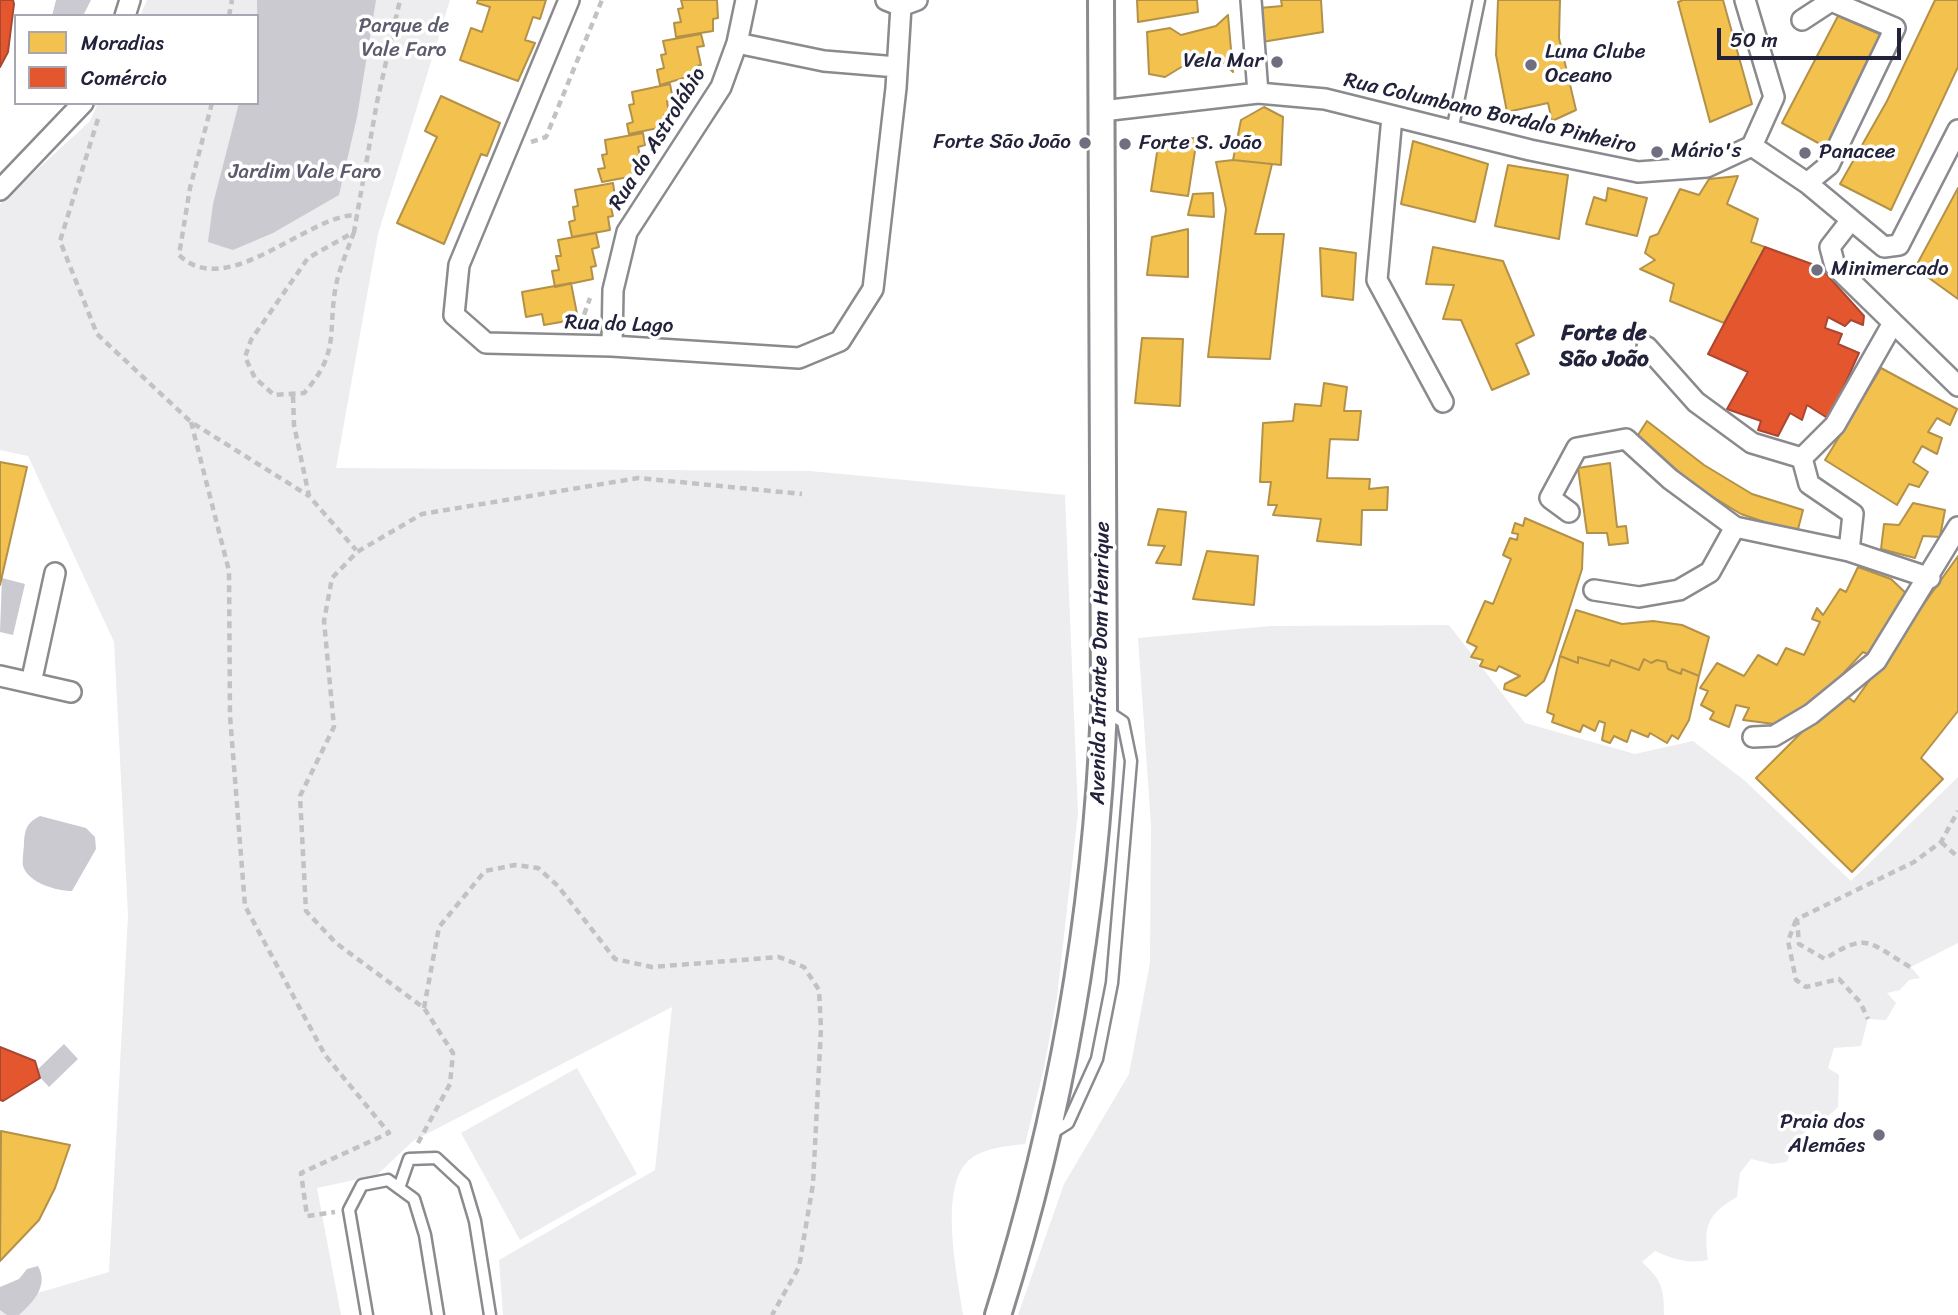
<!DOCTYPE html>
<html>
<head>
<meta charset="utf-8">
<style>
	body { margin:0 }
	#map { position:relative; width:1958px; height:1315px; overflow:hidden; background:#fff; font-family:Sriracha,sans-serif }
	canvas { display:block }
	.legend { position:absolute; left:14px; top:14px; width:245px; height:91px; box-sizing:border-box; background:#fff; border:2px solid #a7a7b1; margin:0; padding:9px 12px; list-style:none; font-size:21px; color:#22223b }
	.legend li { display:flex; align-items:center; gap:14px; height:35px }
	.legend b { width:35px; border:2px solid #a7a7b1 }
	.scale { position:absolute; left:1717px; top:28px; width:184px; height:32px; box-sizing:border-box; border:4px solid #22223b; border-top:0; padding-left:9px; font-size:21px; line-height:24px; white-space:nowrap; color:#22223b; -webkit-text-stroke:5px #fff; paint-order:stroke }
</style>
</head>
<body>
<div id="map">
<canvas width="1958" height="1315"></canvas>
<ul class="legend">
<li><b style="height:19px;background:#f2c14e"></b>Moradias</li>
<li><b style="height:19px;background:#e4572e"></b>Comércio</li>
</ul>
<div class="scale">50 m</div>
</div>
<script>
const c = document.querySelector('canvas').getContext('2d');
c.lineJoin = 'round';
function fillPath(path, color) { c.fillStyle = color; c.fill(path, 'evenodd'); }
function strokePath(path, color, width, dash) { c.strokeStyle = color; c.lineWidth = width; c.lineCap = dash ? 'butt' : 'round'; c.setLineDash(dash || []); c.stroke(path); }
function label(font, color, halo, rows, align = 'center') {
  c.font = font + ' Sriracha,sans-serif'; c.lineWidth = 7; c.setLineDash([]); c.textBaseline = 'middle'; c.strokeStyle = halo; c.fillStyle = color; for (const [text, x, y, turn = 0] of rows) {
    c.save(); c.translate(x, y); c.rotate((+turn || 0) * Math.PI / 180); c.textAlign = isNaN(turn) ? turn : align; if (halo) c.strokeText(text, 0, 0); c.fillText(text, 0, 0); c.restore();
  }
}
fillPath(new Path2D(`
	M147 0H450L378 234 336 468 810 471 1065 495 1078 813 1057 997 1044 1068 1025 1144C1007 1146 982 1148 968 1161 938 1190 958 1277 963 1315H503L499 1260 655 1170 672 1007 413 1141 377 1175 317 1188 341 1315H0V1304L109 1272 128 915 114 642 28 456 0 450V204L90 121 98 103H257V16H140Z
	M1449 625 1525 723 1635 754 1693 741 1744 780 1851 881 1958 777V943L1911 967 1920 978 1909 980 1900 990 1887 993 1896 1003 1886 1020 1868 1019 1861 1046 1834 1048 1828 1068 1839 1075 1838 1107C1814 1132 1798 1125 1787 1162L1772 1164 1751 1159 1740 1173 1737 1197C1706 1215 1704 1226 1708 1260 1688 1264 1673 1259 1655 1251L1642 1262C1662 1281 1664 1287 1664 1315H1018L1064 1184 1129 1074 1150 963 1151 825 1138 638 1271 626Z
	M577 1068 637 1174 520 1240 461 1133Z`), '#ededef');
fillPath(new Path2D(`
	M56 0H91L83 16H52Z
	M257 0H376L357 117 339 195 273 233 233 250 208 242 213 204 239 103H257Z
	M2 578 25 584 13 635 0 632Z
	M40 816 86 828 95 837 96 849 72 891C57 891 28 883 23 866 22 859 24 849 24 843 25 828 27 823 40 816Z
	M64 1044 78 1059 49 1087 35 1072Z
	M38 1266C49 1286 33 1302 19 1315H7L0 1310V1287L19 1279 27 1269Z`), '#cacad0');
const homes = new Path2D(`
	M478 0H546L540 19 533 17 525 40 535 43 518 81 460 60 471 28 482 32 490 7 477 3Z
	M681 0H717L718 18 713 19V31L676 37 674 23 681 22 678 9 683 8Z
	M1137 0H1197L1198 12 1138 22Z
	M1281 0H1321L1323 32 1262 42 1259 8 1282 6Z
	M1498 0H1560L1559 38 1576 110 1552 121 1548 103 1507 112 1496 55Z
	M1683 0H1723L1752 104 1710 122 1678 2Z
	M1935 0H1958V67L1891 210 1840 184 1887 101Z
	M1228 15 1233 72 1223 62 1188 63 1165 77 1149 74 1147 32 1170 28 1181 35 1216 26Z
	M1838 16 1884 36 1829 149 1782 123Z
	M701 34 704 46 697 47 701 65 696 66 694 75 660 85 657 70 664 68 661 55 666 54 663 41Z
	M670 84 673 100 667 101 669 114 664 115 663 127 629 134 627 124 633 122 629 105 634 104 632 92Z
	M441 96 500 123 487 156 481 154 444 244 397 223 437 137 425 131Z
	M1264 107 1283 117 1281 165 1233 160 1241 120Z
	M643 133 645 145 638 147 642 164 637 165 634 176 602 182 598 169 605 168 602 155 607 154 605 140Z
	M1197 138 1188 196 1151 191 1159 140Z
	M1413 141 1488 164 1475 222 1401 204Z
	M1233 160 1272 164 1255 234H1284L1270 359 1208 357 1226 209 1216 162Z
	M1508 165 1568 175 1559 239 1495 226Z
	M1738 176 1727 204 1758 219 1751 242 1765 247 1724 323 1670 301 1674 284 1640 269 1655 260 1645 253 1650 237 1658 234 1680 189 1699 195 1709 179Z
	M613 183 615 197 609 199 613 216 608 217 610 230 572 237 569 222 575 220 573 207 578 206 575 190Z
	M1608 188 1647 198 1637 236 1586 224 1594 197 1606 201Z
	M1958 188V299L1915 268Z
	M1213 193 1214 217 1188 215 1193 194Z
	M1188 229V277L1147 275 1152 237Z
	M596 233 599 247 592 249 596 266 591 267 593 279 555 287 552 271 559 270 556 256H561L558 240Z
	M1433 247 1503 261 1534 335 1516 344 1529 374 1492 390 1461 320 1443 319 1454 285 1426 284Z
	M1320 248 1356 253 1353 300 1322 296Z
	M571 283 578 319 544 325 542 314 526 317 522 292Z
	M1142 338 1183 339 1180 406 1135 403Z
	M1881 368 1957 409 1950 425 1937 418 1928 432 1942 438 1937 454 1922 446 1913 462 1928 472 1919 487 1909 484 1897 505 1825 460Z
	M1324 383 1347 387 1344 411H1361L1358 440 1330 439 1327 478 1370 479 1369 489 1388 487 1387 510H1362L1361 545 1317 541 1321 519 1273 515 1277 505H1268L1271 482H1260L1263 423 1293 421 1295 404 1321 406Z
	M1647 421 1704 465 1752 494 1803 510 1797 533 1741 514 1693 485 1638 435Z
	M0 462 27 467 0 585Z
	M1610 463 1617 527 1626 526 1628 543 1609 545 1607 533H1587L1578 468Z
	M1913 503 1945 510 1940 537 1923 536 1915 558 1881 549 1884 524 1899 525Z
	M1158 509 1186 512 1181 565 1156 563 1165 546 1148 545Z
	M1525 518 1583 543 1582 569 1553 660 1544 681 1526 696 1504 689 1505 684 1520 676 1499 666 1496 671 1480 666 1483 660 1471 657 1477 647 1467 642 1485 601 1493 604 1511 559 1503 555 1510 538 1517 540 1518 534 1512 533 1515 523 1523 526Z
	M1207 551 1258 556 1254 605 1193 599Z
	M1958 556V711L1921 758 1943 779 1852 872 1756 778 1842 692 1854 702Z
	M1858 567 1891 579 1910 597 1870 655 1863 652 1802 718 1774 724 1743 720 1749 708 1736 705 1729 727 1710 719 1714 712 1701 705 1708 691 1700 688 1717 663 1744 676 1758 655 1777 665 1786 648 1804 655 1820 622 1812 619 1817 608 1823 615 1840 589 1846 592Z
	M1576 610 1622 624 1653 621 1682 625 1709 637 1699 676 1682 669 1681 674 1668 669 1666 662 1657 660 1651 663 1644 659 1639 670 1611 660 1609 666 1578 657V663L1560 656Z
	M1560 656 1578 663V657L1609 666 1611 660 1639 670 1644 659 1651 663 1657 660 1666 662 1668 669 1681 674 1682 669 1699 676 1689 720 1678 739 1672 735 1667 743 1650 733 1648 737 1631 730 1627 742 1614 736 1610 743 1602 740 1605 723 1599 721 1595 731 1583 725 1580 732 1552 722 1554 715 1547 712Z
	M1 1131 70 1145 55 1188 39 1220 0 1261Z`);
fillPath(homes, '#f2c14e');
strokePath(homes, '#b49148', 2);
const shops = new Path2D(`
	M0 0H13L14 4 8 52 0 67Z
	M1765 247 1820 267 1864 316 1863 325 1851 320 1845 326 1828 317 1825 328 1842 334 1838 344 1859 353 1829 419 1807 405 1802 420 1790 413 1778 436 1758 430 1761 421 1727 409 1748 372 1708 354Z
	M0 1047 35 1061 40 1078 3 1101 0 1100Z`);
fillPath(shops, '#e4572e');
strokePath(shops, '#aa4732', 2);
const service = new Path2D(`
	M1452 131 1479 0
	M1052 1133 1068 1123 1097 1059 1112 983 1131 761 1123 722 1105 710
	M399 1188 409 1159 436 1158 464 1184 475 1221 490 1315
	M367 1315 349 1210 362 1185 388 1180 414 1199 425 1235 438 1315`);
const minor = new Path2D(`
	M569 0 459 265 454 315 486 343 612 346 799 358 840 341 873 289 896 88 901 6
	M886 0 901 6 917 0
	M1251 0 1258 93
	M125 16 130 0
	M1802 20 1831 1 1895 28 1829 165 1807 183
	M737 43 824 61 897 67
	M1102 111 1258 93 1325 99 1530 150 1638 172 1707 167 1752 146 1774 97 1745 0
	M1392 117 1377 280 1443 402
	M1752 146 1807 183 1884 247 1899 245 1958 130
	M0 190 83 103
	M1851 220 1830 247 1835 266 1958 386
	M612 346 613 290 627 232 721 87 737 43 746 0
	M1647 347 1696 402 1752 443 1802 458 1835 425 1893 323
	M1802 458 1809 484 1853 514 1849 551
	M1569 512 1550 498 1577 448 1626 439 1670 479 1735 527 1849 551 1930 578
	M1594 590 1639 597 1679 590 1710 572 1735 527
	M0 676 71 692
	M31 683 55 573
	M1753 737 1774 736 1811 714 1876 661 1958 527`);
const tertiary = new Path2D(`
	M998 1315C1061 1115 1095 919 1104 709L1101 0`);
strokePath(service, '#8a8a8f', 15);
strokePath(minor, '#8a8a8f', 24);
strokePath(tertiary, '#8a8a8f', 30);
strokePath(new Path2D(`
	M229 16 232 0
	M212 103 190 188 179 255C227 302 308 214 357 215
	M98 119 60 241 97 334 191 422 309 496
	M531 142 546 137 602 0
	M354 232C348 249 340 267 336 285 327 333 341 351 304 393L274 395 255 378 245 357 251 340 308 258 354 232 377 102 400 0
	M580 326 590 298
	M293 396 294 425 309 496 356 550
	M191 422 229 571 230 716 245 906 325 1055 389 1133 301 1173 307 1216 335 1212
	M1941 842 1958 857
	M1796 920 1788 941 1796 980 1806 987 1839 979 1860 1002 1868 1019
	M1910 967C1869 943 1868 931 1825 959L1799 944 1797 919 1914 862 1941 842 1958 811
	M424 1008 439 927 485 871 515 865 538 868 558 886 615 959 652 967 779 957 804 967 819 990 821 1028 813 1184 799 1267 772 1315
	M418 1143 450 1084 453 1053 424 1008 336 943 306 911 300 796 334 727 324 621 332 578 357 552 422 514 638 478 802 494`), '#c2c2c4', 4.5, [7, 5]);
strokePath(service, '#fff', 10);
strokePath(minor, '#fff', 19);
strokePath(tertiary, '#fff', 24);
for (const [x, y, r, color] of [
	[1277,62,7,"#6f6f80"],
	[1531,65,7,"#6f6f80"],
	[1085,143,7,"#6f6f80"],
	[1125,144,7,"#6f6f80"],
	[1657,152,7,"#6f6f80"],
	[1805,153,7,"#6f6f80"],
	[1817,270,7,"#6f6f80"],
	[1879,1135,7,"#6f6f80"]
]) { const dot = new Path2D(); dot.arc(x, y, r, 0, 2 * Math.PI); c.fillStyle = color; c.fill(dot); strokePath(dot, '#fff', 2.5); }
label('21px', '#5b5b6d', '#fff', [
	["Parque de",404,27],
	["Vale Faro",404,51],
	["Jardim Vale Faro",305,173]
]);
label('21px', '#22223b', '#fff', [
	["Luna Clube",1545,53],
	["Oceano",1545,77],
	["Vela Mar",1263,62,"right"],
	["Forte São João",1071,143,"right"],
	["Forte S. João",1139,144],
	["Mário's",1671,152],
	["Panacee",1819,153],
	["Minimercado",1831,270],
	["Praia dos",1865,1123,"right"],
	["Alemães",1865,1147,"right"]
], 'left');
label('21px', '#22223b', '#fff', [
	["Rua Columbano Bordalo Pinheiro",1490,114,13],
	["Rua do Astrolábio",658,139,-58],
	["Rua do Lago",619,325,2],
	["Avenida Infante Dom Henrique",1101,663,-89]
]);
label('bold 23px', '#22223b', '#fff', [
	["Forte de",1604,334],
	["São João",1604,360]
]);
</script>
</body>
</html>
